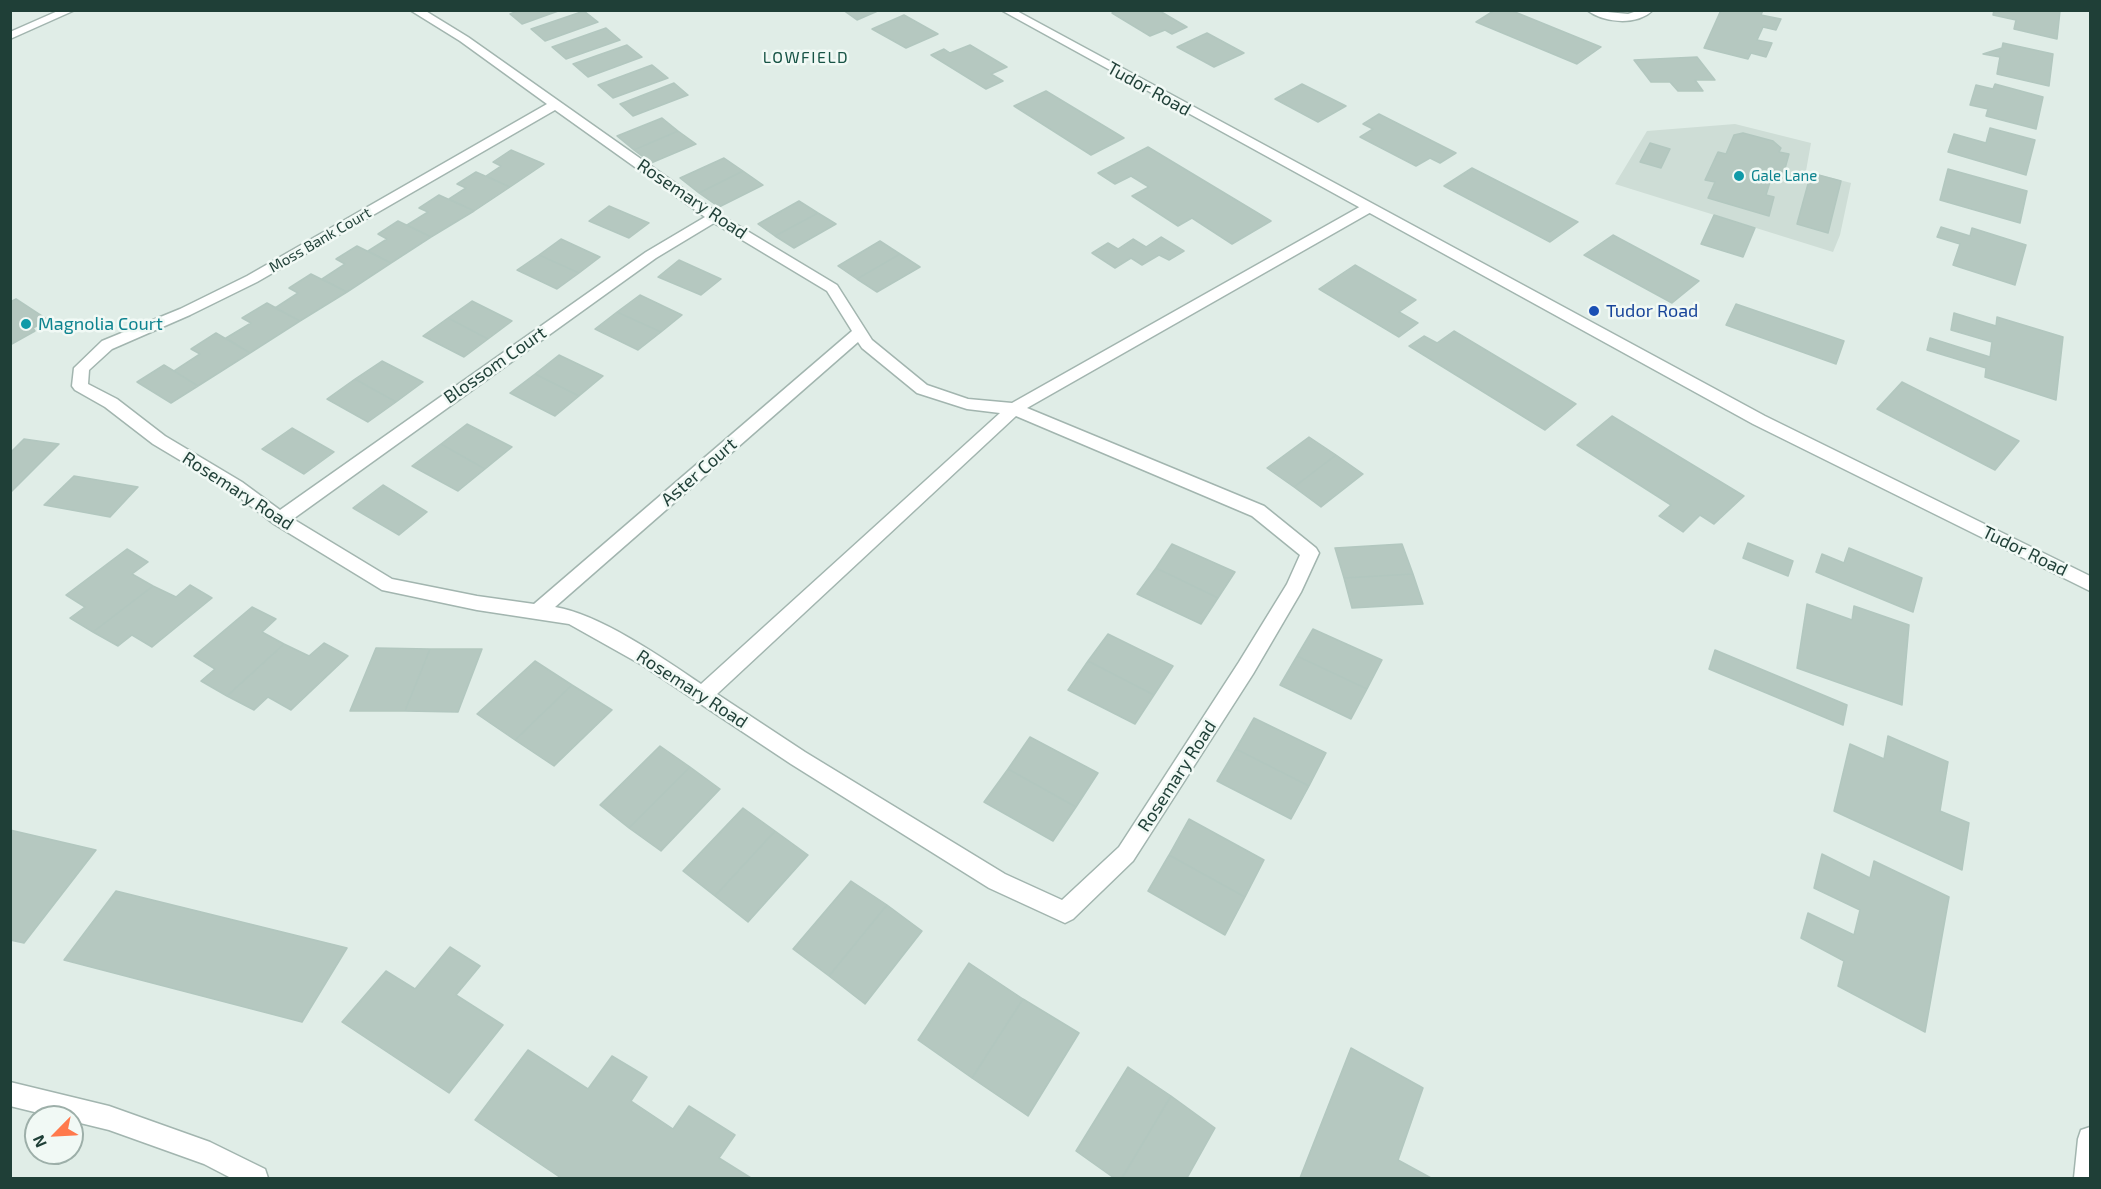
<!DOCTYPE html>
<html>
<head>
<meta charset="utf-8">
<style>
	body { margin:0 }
	#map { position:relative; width:2101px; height:1189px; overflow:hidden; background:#e0ede7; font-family:"Exo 2",sans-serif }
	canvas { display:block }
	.frame { position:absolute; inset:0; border:12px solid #1f3f37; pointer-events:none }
	.north { position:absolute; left:24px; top:1105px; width:60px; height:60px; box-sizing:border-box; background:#f1f9f5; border:2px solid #9dafa9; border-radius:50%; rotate:246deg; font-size:16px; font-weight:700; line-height:24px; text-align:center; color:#1f3f37 }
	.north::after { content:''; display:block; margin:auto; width:21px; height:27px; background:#ff794c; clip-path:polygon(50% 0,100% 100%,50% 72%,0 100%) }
</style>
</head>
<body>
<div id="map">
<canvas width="2101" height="1189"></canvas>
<div class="frame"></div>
<div class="north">N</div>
</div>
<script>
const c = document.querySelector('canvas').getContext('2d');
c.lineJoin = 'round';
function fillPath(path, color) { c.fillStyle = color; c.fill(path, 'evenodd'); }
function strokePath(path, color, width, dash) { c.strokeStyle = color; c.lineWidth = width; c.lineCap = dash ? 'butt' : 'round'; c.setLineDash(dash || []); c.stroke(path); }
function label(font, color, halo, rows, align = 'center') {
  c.font = font + ' "Exo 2",sans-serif'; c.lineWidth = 5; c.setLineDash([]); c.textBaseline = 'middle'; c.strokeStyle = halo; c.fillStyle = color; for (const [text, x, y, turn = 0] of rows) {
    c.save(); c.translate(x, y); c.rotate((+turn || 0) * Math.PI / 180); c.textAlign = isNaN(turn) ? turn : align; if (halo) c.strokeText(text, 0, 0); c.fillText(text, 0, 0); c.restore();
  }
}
fillPath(new Path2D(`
	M1735 124 1811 143 1806 171 1851 183 1840 235 1833 252 1615 184 1647 131Z`), '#ceddd6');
const building = new Path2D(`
	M520 10H561L522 24 510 14Z
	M843 10H880L857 20Z
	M1119 10H1158L1187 27 1172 34 1165 30 1150 36 1112 13Z
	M1495 10H1510L1601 47 1577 64 1476 22Z
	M1721 10H1763L1761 15 1781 19 1776 30 1763 27 1757 40 1772 43 1766 57 1751 53 1748 59 1704 48Z
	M1994 10 2060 11 2057 39 2014 29 2016 20 1993 15Z
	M584 11 598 22 545 41 531 29Z
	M904 15 938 34 906 48 872 29Z
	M606 28 620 40 566 59 552 47Z
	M1207 33 1244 53 1214 67 1177 47Z
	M2003 43 2053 54 2049 86 1997 74 2000 57 1983 54 2002 48Z
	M627 45 642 57 588 77 573 64Z
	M970 45 1007 67 991 74 1003 81 986 89 931 55 944 49 950 53Z
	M1697 57 1715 80H1695L1703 91H1678L1670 82H1651L1634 60Z
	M652 65 668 78 613 98 598 85Z
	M674 83 688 95 633 116 620 104Z
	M1302 84 1346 106 1318 122 1275 99Z
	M1995 84 2043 97 2036 129 1986 116 1988 109 1970 105 1976 85 1993 89Z
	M1046 91 1124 138 1091 155 1014 106Z
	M1379 114 1456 153 1440 163 1430 158 1416 166 1360 137 1373 129 1363 124Z
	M662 118 678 131 634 150 617 136Z
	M1990 128 2035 140 2026 175 1948 152 1954 134 1986 143Z
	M678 131 696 144 651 163 634 150Z
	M1743 133 1773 141 1781 148 1779 152 1789 154 1784 172 1774 169 1766 195 1774 197 1769 216 1708 198 1715 182 1705 180 1718 152 1726 154 1734 135Z
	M1650 143 1670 149 1661 168 1640 162Z
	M1148 147 1271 221 1232 244 1192 218 1178 226 1132 196 1149 187 1131 176 1115 184 1098 173Z
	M511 150 544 164 510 187 486 176 501 166 493 162Z
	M724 158 743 171 699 193 680 178Z
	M1472 168 1578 222 1550 242 1444 186Z
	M1948 169 2027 191 2020 223 1940 200Z
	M743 171 763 185 719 207 699 193Z
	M476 172 510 187 474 211 449 199 466 188 457 184Z
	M1811 173 1841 181 1828 233 1797 224Z
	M439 195 474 211 431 237 407 225 428 212 419 208Z
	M799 201 818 213 775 236 758 224Z
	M609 206 649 223 629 238 589 221Z
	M818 213 836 224 794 248 775 236Z
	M1714 215 1755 228 1743 257 1701 244Z
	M398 221 431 237 391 263 368 251 387 239 378 234Z
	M1941 227 1970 236 1972 228 2026 245 2015 285 1953 265 1960 244 1937 237Z
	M1613 235 1699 281 1672 303 1584 255Z
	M1161 237 1184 251 1169 260 1159 255 1142 265 1131 258 1115 268 1092 253 1108 243 1118 249 1133 239 1146 247Z
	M561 239 600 257 579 273 539 255Z
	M880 241 900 254 857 279 838 266Z
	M357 246 391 263 347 292 322 279 345 264 336 259Z
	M900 254 920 267 877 292 857 279Z
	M539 255 579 273 557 289 517 270Z
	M679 260 721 279 701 295 658 277Z
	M1355 265 1416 300 1399 312 1418 323 1399 337 1319 289Z
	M311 274 347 292 300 321 275 308 298 293 289 288Z
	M640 295 682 315 661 332 617 312Z
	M16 299 48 320 33 328 35 331 10 345V302Z
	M472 301 512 321 488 339 448 318Z
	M267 303 300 321 250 353 226 338 251 323 242 318Z
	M1736 304 1844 341 1836 364 1726 325Z
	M617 312 661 332 638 350 595 329Z
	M1954 313 1996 326 1997 317 2063 337 2056 400 1985 377 1986 368 1927 350 1930 338 1990 357 1992 342 1951 330Z
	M448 318 488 339 464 357 423 336Z
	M1454 331 1576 404 1545 430 1409 346 1424 336 1437 343Z
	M216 333 250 353 198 386 174 371 200 354 191 349Z
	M559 355 603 376 579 396 535 374Z
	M382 361 423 382 396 402 355 379Z
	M164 365 174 371 198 386 171 403 137 382Z
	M535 374 579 396 555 416 510 393Z
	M355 379 396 402 368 422 327 399Z
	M1902 382 2019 441 1995 470 1877 409Z
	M1612 416 1744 496 1714 524 1700 515 1683 532 1659 516 1671 505 1577 445Z
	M467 424 512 447 485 469 441 444Z
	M292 428 334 452 304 474 262 449Z
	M1309 437 1336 455 1294 487 1267 468Z
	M24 439 59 444 10 493V453Z
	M441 444 485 469 458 491 412 466Z
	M1336 455 1363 474 1321 507 1294 487Z
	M74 476 138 487 110 517 44 505Z
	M383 485 427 512 399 535 353 508Z
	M1748 543 1793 561 1788 576 1743 558Z
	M1172 544 1235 572 1218 598 1156 568Z
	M1402 544 1413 574 1344 578 1335 548Z
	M1849 548 1922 578 1913 612 1816 572 1822 554 1844 563Z
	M127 549 148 562 132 574 153 586 93 632 70 618 85 607 66 595Z
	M1156 568 1218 598 1201 624 1137 594Z
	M1413 574 1423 604 1352 608 1344 578Z
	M190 585 212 598 152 647 132 635 118 646 93 632 153 586 176 597Z
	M1807 604 1852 620 1854 606 1909 625 1902 705 1797 668Z
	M252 607 276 619 262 632 284 644 227 696 201 681 215 669 194 656Z
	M1313 629 1382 660 1367 689 1297 656Z
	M1108 634 1173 666 1154 695 1088 661Z
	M324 643 348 656 291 710 268 697 254 710 227 696 284 644 309 656Z
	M376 648 430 649 405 711H350Z
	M430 649H482L458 712 405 711Z
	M1715 650 1847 705 1843 725 1709 669Z
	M1297 656 1367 689 1351 719 1280 685Z
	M535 661 572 685 515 740 477 714Z
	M1088 661 1154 695 1135 724 1068 690Z
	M572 685 612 710 554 766 515 740Z
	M1254 718 1326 753 1309 786 1236 749Z
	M1888 736 1948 762 1940 811 1969 823 1962 870 1834 811 1850 744 1884 759Z
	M1030 737 1098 773 1076 807 1008 769Z
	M660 746 690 767 629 828 600 805Z
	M1236 749 1309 786 1291 819 1217 781Z
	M690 767 720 789 661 851 629 828Z
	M1008 769 1076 807 1053 841 984 802Z
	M743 808 775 831 715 896 683 871Z
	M1189 819 1264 860 1245 897 1169 855Z
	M10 830 96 850 24 943 10 940Z
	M775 831 808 855 748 922 715 896Z
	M1822 854 1870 878 1874 861 1949 897 1925 1032 1838 986 1844 961 1801 938 1808 913 1854 935 1860 910 1814 888Z
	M1169 855 1245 897 1225 935 1148 891Z
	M851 881 887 905 829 976 793 949Z
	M116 891 347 948 302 1022 64 960Z
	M887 905 922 931 865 1004 829 976Z
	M450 947 480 966 456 995 503 1025 449 1093 342 1022 386 971 415 989Z
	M969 963 1023 999 972 1078 918 1040Z
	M1023 999 1079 1033 1028 1116 972 1078Z
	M1351 1048 1423 1088 1398 1160 1431 1178H1300Z
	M528 1050 588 1089 612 1056 647 1077 631 1101 673 1129 689 1106 735 1135 719 1158 751 1178H561L475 1120Z
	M1128 1067 1171 1096 1122 1178H1114L1076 1151Z
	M1171 1096 1215 1128 1187 1178H1122Z`);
fillPath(building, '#b5c8c0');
strokePath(building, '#b2c7bf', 1.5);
const minor = new Path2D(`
	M60 10H75L10 39V32Z
	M410 10H424L468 37 719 214 837 285 872 340 927 385 968 399 1012 403 1363 205H1373L1375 208 1373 211 1027 408 1264 506 1316 548 1319 553 1301 592 1253 674 1133 861 1073 919 1065 923 989 888 791 764 642 665 569 624 477 610 382 590 274 524 230 490 153 444 105 407 75 390 72 386 74 368 102 341 180 309 247 276 547 104 460 41ZM555 110 705 217 646 252 280 510 242 482 165 436 117 399 88 384 89 370 112 349 190 315 257 282ZM714 223 827 291 852 331 534 604 477 596 392 579 293 519 656 258ZM858 342 862 348 917 393 967 409 1000 413 701 684C663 658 599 614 555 607ZM1016 416 1252 516 1300 555 1287 584 1239 662 1119 847 1062 900 1005 874 805 752 717 694Z
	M1587 10 1628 14 1640 10H1653C1637 26 1604 23 1587 10Z
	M10 1082 109 1106 210 1142 265 1169 268 1178H231L204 1164 109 1130 72 1121V1117H55L10 1106Z`);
const tertiary = new Path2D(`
	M1001 10H1015L1765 416 2090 576V591L1753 424Z
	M2090 1127V1178H2074L2078 1139 2081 1130Z`);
strokePath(minor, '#a2b5af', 3);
strokePath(tertiary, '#a2b5af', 3);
fillPath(minor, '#fff');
fillPath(tertiary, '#fff');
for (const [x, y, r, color] of [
	[1739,176,6,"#0f9aa8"],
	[1594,311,6,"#1a4fb4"],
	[26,324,6,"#0f9aa8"]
]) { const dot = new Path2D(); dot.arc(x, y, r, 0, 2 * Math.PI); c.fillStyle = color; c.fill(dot); strokePath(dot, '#f1f9f5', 2); }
label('15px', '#0d838f', '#f1f9f5', [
	["Gale Lane",1751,176]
], 'left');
label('15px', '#1f3f37', '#f1f9f5', [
	["Moss Bank Court",320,240,-30]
]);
c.letterSpacing = '1.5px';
label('16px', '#185446', '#f1f9f5', [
	["LOWFIELD",806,58]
]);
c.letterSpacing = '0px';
label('18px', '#1f3f37', '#f1f9f5', [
	["Tudor Road",1149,89,29],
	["Rosemary Road",692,199,34],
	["Blossom Court",495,365,-35],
	["Aster Court",699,472,-41],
	["Rosemary Road",238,491,33],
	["Tudor Road",2025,551,26],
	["Rosemary Road",692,689,33],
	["Rosemary Road",1177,776,-57]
]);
label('18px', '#164399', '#f1f9f5', [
	["Tudor Road",1606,311]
], 'left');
label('18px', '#0d838f', '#f1f9f5', [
	["Magnolia Court",38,324]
], 'left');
</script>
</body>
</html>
